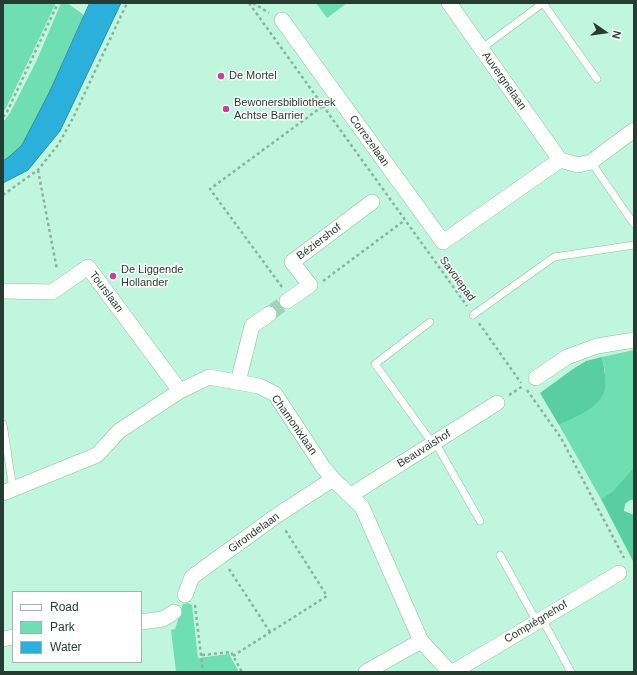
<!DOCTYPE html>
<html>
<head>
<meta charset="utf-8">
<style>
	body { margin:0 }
	#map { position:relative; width:637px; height:675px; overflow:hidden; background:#c1f6de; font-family:Arial,sans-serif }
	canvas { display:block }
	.frame { position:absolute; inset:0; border:4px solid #263b32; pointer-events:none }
	.legend { position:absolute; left:12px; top:591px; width:130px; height:72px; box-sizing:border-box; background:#fff; border:1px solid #a8b1ad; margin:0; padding:5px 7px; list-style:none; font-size:12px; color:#263b32 }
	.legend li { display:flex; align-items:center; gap:8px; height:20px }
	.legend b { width:20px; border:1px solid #a8b1ad }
	.north { position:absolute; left:585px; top:12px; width:40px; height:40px; -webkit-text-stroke:3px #fff; paint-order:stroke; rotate:103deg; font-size:11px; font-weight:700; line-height:16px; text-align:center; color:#263b32 }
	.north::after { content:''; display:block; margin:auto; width:14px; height:18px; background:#263b32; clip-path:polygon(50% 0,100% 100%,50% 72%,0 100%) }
</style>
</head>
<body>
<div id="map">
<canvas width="637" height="675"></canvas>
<div class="frame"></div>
<ul class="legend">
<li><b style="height:5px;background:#fff"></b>Road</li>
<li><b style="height:11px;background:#6fdeb2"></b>Park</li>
<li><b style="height:11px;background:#2bb0dc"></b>Water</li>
</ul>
<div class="north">N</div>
</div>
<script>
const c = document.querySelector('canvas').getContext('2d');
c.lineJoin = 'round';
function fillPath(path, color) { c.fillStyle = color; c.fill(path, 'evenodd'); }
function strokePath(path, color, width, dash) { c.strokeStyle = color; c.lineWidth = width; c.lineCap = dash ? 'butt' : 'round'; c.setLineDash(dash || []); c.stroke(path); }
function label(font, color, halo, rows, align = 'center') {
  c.font = font + ' Arial,sans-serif'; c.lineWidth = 3; c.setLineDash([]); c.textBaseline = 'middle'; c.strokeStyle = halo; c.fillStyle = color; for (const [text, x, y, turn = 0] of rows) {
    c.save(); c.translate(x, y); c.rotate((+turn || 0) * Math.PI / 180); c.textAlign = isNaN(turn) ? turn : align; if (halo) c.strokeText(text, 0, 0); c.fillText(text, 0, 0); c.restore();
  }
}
fillPath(new Path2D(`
	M3 3H56L6 108 3 112Z
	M61 3H67L84 15 49 93 22 145 10 156 3 161V122L10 113 36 62Z
	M316 3H347L327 18Z
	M634 350V467L613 491 601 499 559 425 593 406 605 372 602 357Z
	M188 603 192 605 198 658 229 654 239 672H176L171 630 175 629 183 604Z`), '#6fdeb2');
fillPath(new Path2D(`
	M602 357C604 367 606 378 605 389 601 408 574 417 559 425L540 393 573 369 586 361Z
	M634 467V500H630L625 504 624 511 634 515V563L601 499 613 491Z`), '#58cea2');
const water = new Path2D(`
	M90 3H121L60 131 28 170 3 183V161L10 156 22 145 49 93Z`);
fillPath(water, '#2bb0dc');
strokePath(water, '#2a8da9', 1);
strokePath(new Path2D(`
	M269 314 287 301`), '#a2d1bc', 15, [15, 8]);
const service = new Path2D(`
	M481 49 543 3 597 79
	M591 162 634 224
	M473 315 554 257 634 245
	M430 322 375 364 433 444
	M3 424 13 489
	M435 442 480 521
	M500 555 537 622
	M542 619 571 672`);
const minor = new Path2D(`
	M449 3 560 160 578 165 591 162 634 130
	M282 20 443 242 560 160
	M3 291 52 292 88 267 180 391
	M287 301 310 285 292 262 372 202
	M536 378 567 357 597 346 634 340
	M238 382 252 326 269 314
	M3 493 97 455 119 431 180 391 209 377 259 386 275 394 323 467 333 479 362 507 421 641 450 672
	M351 495 497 403
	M185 595 192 577 276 516 333 479
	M141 622 163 619 174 612
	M3 639 13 637
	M366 672 421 641
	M453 672 619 573`);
strokePath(service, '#8abda7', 8);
strokePath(minor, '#8abda7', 16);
strokePath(new Path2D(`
	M249 3 467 306
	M253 3 269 13
	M3 117 7 112 58 3
	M38 170 57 270
	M3 195 38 170 58 145 73 118 127 3
	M323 281 405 220
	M282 287 210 189 323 106
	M479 323 521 383
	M527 390 561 438 624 558
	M509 395 523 386
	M229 569 270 632
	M195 605 203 672
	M202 655 231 652 242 672
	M233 656 327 596 284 528`), '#89b3a0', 2.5, [3, 3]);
strokePath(service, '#fff', 7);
strokePath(minor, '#fff', 15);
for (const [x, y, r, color] of [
	[221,76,4,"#c14392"],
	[226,109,4,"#c14392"],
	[113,276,4,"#c14392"]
]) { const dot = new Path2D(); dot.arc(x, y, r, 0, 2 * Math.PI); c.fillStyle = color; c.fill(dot); strokePath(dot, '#fff', 1.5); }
label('11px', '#263b32', '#fff', [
	["De Mortel",229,76],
	["Bewonersbibliotheek",234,103],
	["Achtse Barrier",234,116],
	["De Liggende",121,270],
	["Hollander",121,283]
], 'left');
label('11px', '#263b32', '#fff', [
	["Auvergnelaan",504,81,55],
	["Correzelaan",369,141,54],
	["Béziershof",319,242,-37],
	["Savoiepad",457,279,54],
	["Tourslaan",106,292,53],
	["Chamonixlaan",294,425,55],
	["Beauvaishof",424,449,-32],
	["Girondelaan",254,533,-36],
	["Compiègnehof",536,622,-31]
]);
</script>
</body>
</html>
